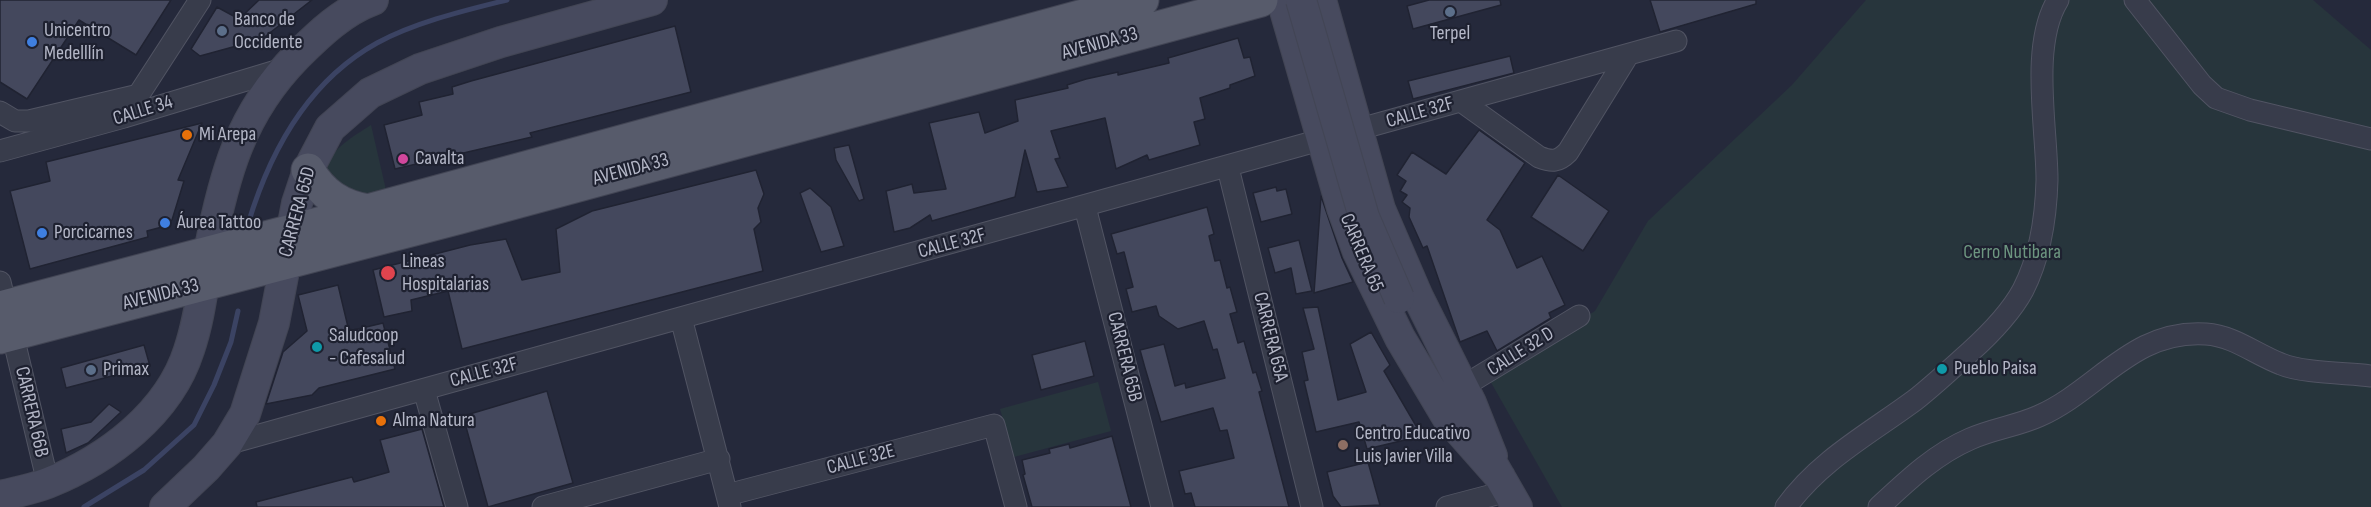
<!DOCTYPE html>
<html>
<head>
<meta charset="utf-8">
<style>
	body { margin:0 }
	canvas { display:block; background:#25293b }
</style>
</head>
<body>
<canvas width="2371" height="507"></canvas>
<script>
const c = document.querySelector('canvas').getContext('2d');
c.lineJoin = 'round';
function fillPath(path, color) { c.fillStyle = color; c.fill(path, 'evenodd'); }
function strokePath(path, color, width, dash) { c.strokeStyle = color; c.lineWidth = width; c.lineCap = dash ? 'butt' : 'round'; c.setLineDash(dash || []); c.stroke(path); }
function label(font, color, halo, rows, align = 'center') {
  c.font = font + ' "Sofia Sans Condensed",sans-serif'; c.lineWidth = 4.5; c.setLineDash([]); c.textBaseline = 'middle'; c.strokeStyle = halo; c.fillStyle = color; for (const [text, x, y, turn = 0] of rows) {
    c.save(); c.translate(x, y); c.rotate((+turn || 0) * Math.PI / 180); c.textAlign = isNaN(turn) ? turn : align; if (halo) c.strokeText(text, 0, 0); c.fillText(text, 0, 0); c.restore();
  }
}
fillPath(new Path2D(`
	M1866 0H2313L2371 50V507H1562L1489 379 1595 311 1648 221 1792 85Z
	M371 125 386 190C352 198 353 195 326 174 327 150 353 137 371 125Z
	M1098 382 1111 431 1014 457 1000 409Z`), '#27353c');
strokePath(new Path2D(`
	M248 224C270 151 308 81 377 43 416 22 463 11 507 0
	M84 507 144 470 194 425 214 385 231 342 238 311`), '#3b4363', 5);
const building = new Path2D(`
	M0 0H171L136 55 79 20 27 99 0 82Z
	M259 0H312L262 39 200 56 191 49 217 7 239 19Z
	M1429 0H1500L1501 5 1413 29 1407 6Z
	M1650 0H1756V4L1660 32Z
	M675 26 691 92 530 133 532 137 395 169 384 125 422 115 419 102 453 94 452 87 471 81Z
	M1238 38 1244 58 1250 57 1255 76 1230 85V88L1200 98 1205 119 1194 122 1200 145 1149 160 1147 155 1116 169 1105 118 1051 131 1060 158 1055 159 1068 187 1037 192 1025 150 1015 197 932 221 930 215 910 228 894 232 886 191 912 184 914 193 946 189 929 123 979 112 985 133 1018 121 1015 100 1068 88 1067 85 1086 79 1118 72V75L1169 63 1168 58Z
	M1510 56 1514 73 1413 99 1408 81Z
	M202 123 178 180 184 181 172 220 162 227 147 231 148 237 30 269 10 191 50 181 46 162Z
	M1479 130 1525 163 1487 220 1500 230 1517 268 1542 256 1565 305 1549 313 1551 318 1497 351 1487 331 1460 342 1427 246 1423 248 1409 217 1410 208 1402 202 1407 195 1400 191 1406 181 1397 175 1412 152 1446 174Z
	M849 145 864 199 859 201 836 160 834 148Z
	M756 170 764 194 758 208 761 222 754 229 763 271 462 349 448 291 411 300 412 311 384 317 373 270 470 245 506 239 522 280 560 272 556 229 592 211Z
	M1558 175 1609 211 1583 251 1531 217Z
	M1276 187 1277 191 1286 189 1292 214 1261 222 1253 193Z
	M810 188 831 207 844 246 821 252 800 193Z
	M1321 196 1342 258 1353 282 1314 293Z
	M1207 207 1214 234 1209 236 1215 261 1220 260 1227 288 1230 287 1237 312 1230 314 1238 343 1244 341 1253 373 1256 372 1262 391 1259 392 1289 507H1195L1191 493 1185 494 1179 471 1234 458 1227 430 1220 431 1213 408 1161 422 1145 368 1140 350 1164 344 1175 386 1185 383 1186 388 1225 378 1217 349 1213 350 1204 321 1178 329 1159 316 1156 306 1132 312 1126 289 1133 287 1124 252 1117 254 1111 234Z
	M1299 240 1312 291 1296 294 1291 268 1275 273 1268 248Z
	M338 285 349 331 383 323 395 369 319 388 312 395 266 404 283 352 307 331 298 295Z
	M1318 307 1338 400 1366 392 1350 344 1371 332 1390 365 1384 371 1422 436 1367 449 1359 422 1316 432 1304 381 1308 380 1302 352 1314 349 1303 308Z
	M1085 341 1094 376 1041 390 1032 355Z
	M144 345 150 366 66 388 61 368Z
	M547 391 573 483 488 507 463 416Z
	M109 404 121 412 88 443 66 453 61 429 91 422Z
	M422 429 444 507H257L256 502 352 477 354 482 389 472 380 440Z
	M1112 436 1131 507H1032L1023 475 1025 474 1022 460 1050 453 1049 449 1069 444 1070 448Z
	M1368 462 1380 505 1341 507 1333 496 1327 472Z`);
fillPath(building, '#44485d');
strokePath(building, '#202332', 1.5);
const street = new Path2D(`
	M2135 0 2202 85 2216 98 2250 110 2371 139
	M1461 101 1539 157C1552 162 1558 162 1568 152L1628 55
	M132 105 200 0
	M0 112 15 121H29L139 95
	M0 151 124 117 286 68
	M1228 168 1312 507
	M1085 207 1162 507
	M0 282 48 483
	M681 318 730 507
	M1462 387 1579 316
	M424 390 457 507
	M227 444 1676 41
	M727 495 994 425 1016 507
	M543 507 719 459
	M1447 507 1508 491
	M1786 507C1820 460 1869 434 1915 400 1934 385 1952 368 1970 352 1990 334 2010 314 2023 290 2040 257 2046 217 2047 180 2047 128 2030 45 2058 0
	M1879 507C1907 481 1935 454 1970 439 1992 429 2017 426 2039 416 2098 390 2133 329 2206 334 2234 336 2255 354 2281 364 2302 373 2347 373 2371 376`);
const secondary = new Path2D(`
	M1282 0 1342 208 1358 252 1400 338 1447 417 1500 477
	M1321 0 1380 209 1418 297 1471 403 1492 456
	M1490 460 1517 507
	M0 496C16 492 33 489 48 483 108 459 169 413 189 350 200 318 203 285 209 252 224 175 240 114 297 56 319 34 343 11 373 0
	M165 507 206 468 227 444 245 414 274 323 297 203 308 170 330 128 370 93 420 69 501 42 652 0`);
const primary = new Path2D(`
	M308 170C322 194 340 206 368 211
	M0 308 368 211 1142 0
	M0 337 460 217 1261 0`);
strokePath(street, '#515463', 23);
strokePath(secondary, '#424554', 32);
strokePath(primary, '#424554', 35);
strokePath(street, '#383c4b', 21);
strokePath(secondary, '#474a5e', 30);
strokePath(primary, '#575b6b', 33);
const secondaryBridge = new Path2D(`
	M1301 0 1364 217 1399 298`);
strokePath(secondaryBridge, '#424554', 32, []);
strokePath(secondaryBridge, '#474a5e', 30);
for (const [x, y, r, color] of [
	[1450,12,6,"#5c6f8a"],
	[222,31,6,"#5c6f8a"],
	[32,42,6,"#3f7fe0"],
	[187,135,6,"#e8710a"],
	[403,159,6,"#d1479c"],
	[165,223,6,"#3f7fe0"],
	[42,233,6,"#3f7fe0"],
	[388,273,8,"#e0444e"],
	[317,347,6,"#0f9aa8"],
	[1942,369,6,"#0f9aa8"],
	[91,370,6,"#5c6f8a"],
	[381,421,6,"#e8710a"],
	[1343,445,6,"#8d6e63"]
]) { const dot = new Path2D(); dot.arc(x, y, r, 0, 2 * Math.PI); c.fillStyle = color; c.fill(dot); strokePath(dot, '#1e2130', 2); }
label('20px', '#b4b7c7', '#1e2130', [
	["Banco de",234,20],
	["Occidente",234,43],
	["Unicentro",44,31],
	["Medelllín",44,54],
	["Terpel",1450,34,"center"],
	["Mi Arepa",199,135],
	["Cavalta",415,159],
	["Áurea Tattoo",177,223],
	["Porcicarnes",54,233],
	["Lineas",402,262],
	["Hospitalarias",402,285],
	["Saludcoop",329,336],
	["- Cafesalud",329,359],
	["Pueblo Paisa",1954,369],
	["Primax",103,370],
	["Alma Natura",393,421],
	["Centro Educativo",1355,434],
	["Luis Javier Villa",1355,457]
], 'left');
label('20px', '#b4b7c7', '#1e2130', [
	["AVENIDA 33",1100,44,-15],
	["CALLE 34",143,111,-17],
	["CALLE 32F",1420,113,-16],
	["AVENIDA 33",631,170,-15],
	["CARRERA 65D",298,212,-75],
	["CALLE 32F",952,244,-15],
	["CARRERA 65",1361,253,67],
	["AVENIDA 33",161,295,-14],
	["CARRERA 65A",1270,337,76],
	["CALLE 32 D",1521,352,-32],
	["CARRERA 65B",1124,357,76],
	["CALLE 32F",484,373,-15],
	["CARRERA 66B",31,412,77],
	["CALLE 32E",861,460,-15]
]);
label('20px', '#6d9680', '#1e2130', [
	["Cerro Nutibara",2012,253]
]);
</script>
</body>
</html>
